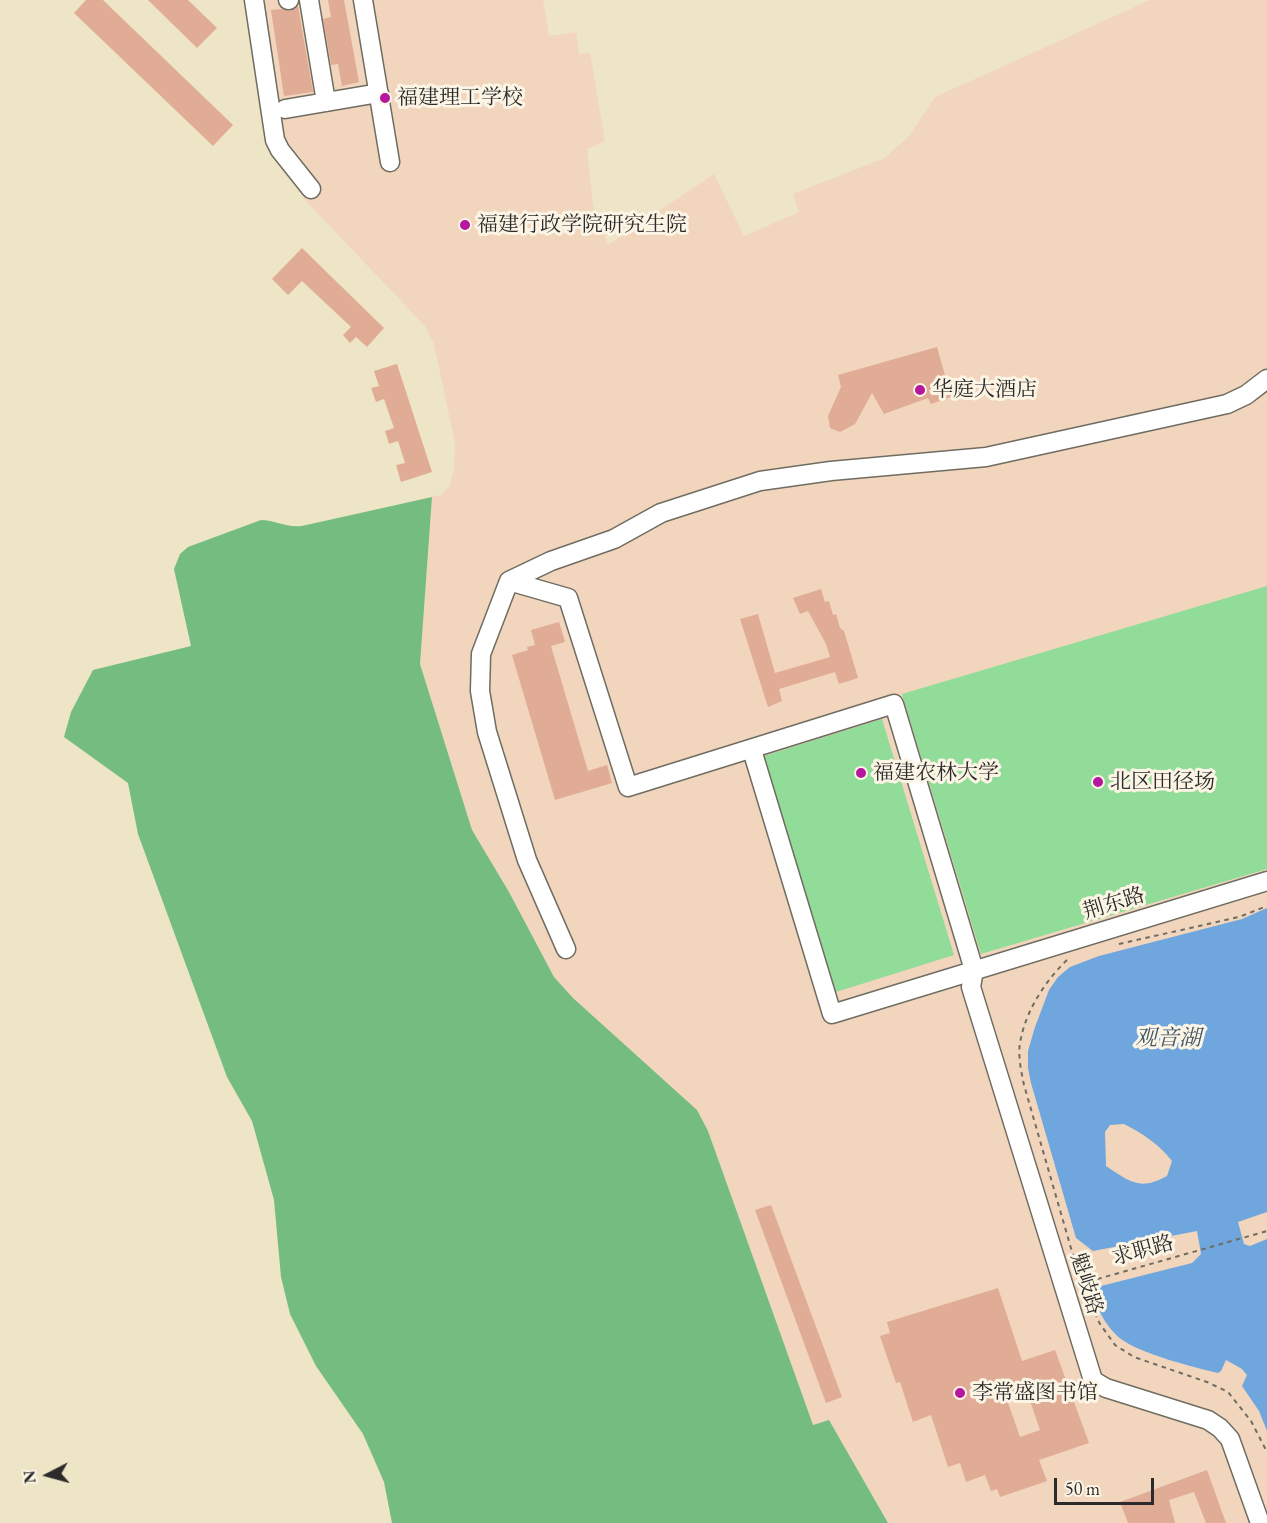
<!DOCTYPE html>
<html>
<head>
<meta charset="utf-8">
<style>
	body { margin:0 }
	#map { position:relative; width:1267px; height:1523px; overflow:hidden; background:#ede5c5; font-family:"EB Garamond",serif }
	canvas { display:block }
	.north { position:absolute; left:18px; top:1445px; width:60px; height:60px; -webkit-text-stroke:4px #fcf5e5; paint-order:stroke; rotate:264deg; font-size:16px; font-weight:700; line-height:24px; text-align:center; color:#2b2b2b }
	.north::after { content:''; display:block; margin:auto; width:21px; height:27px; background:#2b2b2b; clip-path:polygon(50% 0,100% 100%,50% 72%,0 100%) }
	.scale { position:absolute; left:1054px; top:1478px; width:100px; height:27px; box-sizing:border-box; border:3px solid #2b2b2b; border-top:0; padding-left:8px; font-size:18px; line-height:21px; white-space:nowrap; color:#2b2b2b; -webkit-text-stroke:4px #fcf5e5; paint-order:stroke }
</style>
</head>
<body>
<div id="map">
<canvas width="1267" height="1523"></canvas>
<div class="north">N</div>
<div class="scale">50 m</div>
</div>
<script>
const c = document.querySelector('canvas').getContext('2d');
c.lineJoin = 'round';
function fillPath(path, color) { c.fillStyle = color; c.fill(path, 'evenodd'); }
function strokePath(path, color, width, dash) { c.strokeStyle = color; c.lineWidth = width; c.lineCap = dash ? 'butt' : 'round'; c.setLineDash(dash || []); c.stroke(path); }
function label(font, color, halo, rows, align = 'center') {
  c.font = font + ' "EB Garamond","Noto Serif SC",serif'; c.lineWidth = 6; c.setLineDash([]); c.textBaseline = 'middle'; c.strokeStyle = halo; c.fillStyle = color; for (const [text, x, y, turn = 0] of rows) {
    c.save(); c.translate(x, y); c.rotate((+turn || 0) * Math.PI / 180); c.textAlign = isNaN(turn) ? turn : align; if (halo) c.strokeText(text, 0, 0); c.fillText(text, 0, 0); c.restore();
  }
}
fillPath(new Path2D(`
	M261 0H543L549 36 576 32 579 54 590 53 605 141 587 149 593 206 608 245 714 174 744 236 799 212 793 194 885 158 910 135 935 97 1150 0H1267V1523H888L829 1420 813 1426 708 1131 573 998 554 977 509 892 472 830 420 664 432 497 441 495 450 485 454 469 455 443 434 344 425 326 303 198 318 183 283 135Z`), '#f2d5bd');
fillPath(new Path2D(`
	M1267 586V869L981 954 902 694Z
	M882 719 954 955 836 992 764 756Z`), '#91dc98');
fillPath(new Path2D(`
	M432 497 420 664 472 830 509 892 554 977 573 998 697 1110 708 1131 813 1425 829 1420 888 1523H392L384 1482 363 1434 316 1366 290 1314 281 1277 274 1200 252 1121 227 1077 138 834 128 783 64 737 71 712 93 670 191 646 174 569 180 554 188 547 261 520C275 520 286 528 302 526Z`), '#74bc80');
fillPath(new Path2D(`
	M1267 908V1212L1238 1222 1244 1244 1250 1246 1267 1239V1431L1259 1411 1242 1386 1247 1375 1242 1369 1226 1360 1221 1371 1218 1373C1193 1367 1141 1354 1121 1339 1112 1332 1104 1321 1099 1310 1096 1303 1092 1296 1093 1288L1192 1263 1201 1254 1197 1231 1093 1251 1076 1238 1031 1083 1028 1068V1051L1035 1027 1049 990 1058 977 1070 967 1099 956 1242 919ZM1124 1124C1143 1134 1159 1144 1172 1161L1167 1176C1140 1191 1130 1182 1106 1166L1105 1132 1110 1125Z`), '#6ea6dd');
fillPath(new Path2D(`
	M86 0H103L233 125 213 146 74 13Z
	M148 0H188L217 28 197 48Z
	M328 0H344L359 82 342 86 338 64 331 65 323 19 331 17Z
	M298 6 313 92 284 96 271 10 281 9 290 11Z
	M302 248 384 328 367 347 356 337 350 343 343 335 351 327 302 281 288 295 272 279Z
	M937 347 951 397 931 404 928 398 884 414 872 393 855 424 840 432 830 428 828 416 841 387 838 375Z
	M397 364 432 472 401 482 396 465 405 463 398 441 389 444 385 431 394 428 384 399 376 402 371 388 379 386 374 371Z
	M821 589 825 602 829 601 833 615 836 614 840 628 844 631 858 678 839 684 835 672 779 689 782 701 768 707 740 619 758 614 775 673 830 657 826 644 808 611 800 614 793 598Z
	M559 622 565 642 551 646 588 771 607 765 612 783 555 800 512 655 528 650 527 647 535 645 531 630Z
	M771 1205 842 1397 826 1403 755 1210Z
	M998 1288 1022 1361 1055 1350 1089 1443 1039 1460 1047 1481 1000 1497 997 1489 991 1491 985 1475 966 1482 960 1463 948 1467 931 1415 913 1422 900 1382 896 1383 880 1336 890 1333 887 1322ZM1026 1389 1040 1430 1020 1437 1006 1397Z
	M1207 1470 1226 1523H1206L1194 1492 1169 1500 1175 1523H1128L1120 1502Z`), '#e0ac96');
const minor = new Path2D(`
	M254 0 275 140 280 150 311 189
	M288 0H289
	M309 0 326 102
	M363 0 390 162
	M285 109 379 93
	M509 581 481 654 480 691 487 732 527 860 566 949
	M752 750 832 1014 1267 881
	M974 970 894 704 628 787 568 598 509 581 551 561 614 539 661 513 760 481 831 471 986 457 1227 404 1246 395 1267 379
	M974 970 971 987 1092 1377 1094 1381 1106 1388 1208 1420 1220 1428 1230 1439 1260 1523`);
strokePath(minor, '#6f6c61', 21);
strokePath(new Path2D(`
	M1119 944 1239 917 1267 906
	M1067 960C1046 980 1027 1009 1021 1038 1017 1053 1021 1070 1024 1085L1081 1283 1100 1324 1115 1345 1134 1357 1207 1382 1228 1392 1251 1421 1267 1452
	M1080 1284 1267 1231`), '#6f6c61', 2, [4.5, 4.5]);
strokePath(minor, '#fff', 18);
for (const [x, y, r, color] of [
	[385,98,6,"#b5179e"],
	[465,225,6,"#b5179e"],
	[920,390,6,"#b5179e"],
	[861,773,6,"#b5179e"],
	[1098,782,6,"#b5179e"],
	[960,1393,6,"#b5179e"]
]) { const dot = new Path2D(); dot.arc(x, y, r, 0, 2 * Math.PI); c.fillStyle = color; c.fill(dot); strokePath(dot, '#fcf5e5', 2); }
label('21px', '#2b2b2b', '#fcf5e5', [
	["福建理工学校",397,98],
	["福建行政学院研究生院",477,225],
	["华庭大酒店",932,390],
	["福建农林大学",873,773],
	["北区田径场",1110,782],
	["李常盛图书馆",972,1393]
], 'left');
label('21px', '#2b2b2b', '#fcf5e5', [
	["荆东路",1114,904,-17],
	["求职路",1143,1251,-15],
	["魁岐路",1086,1284,73]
]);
label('italic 22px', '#425669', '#fcf5e5', [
	["观音湖",1168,1039]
]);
</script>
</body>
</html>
